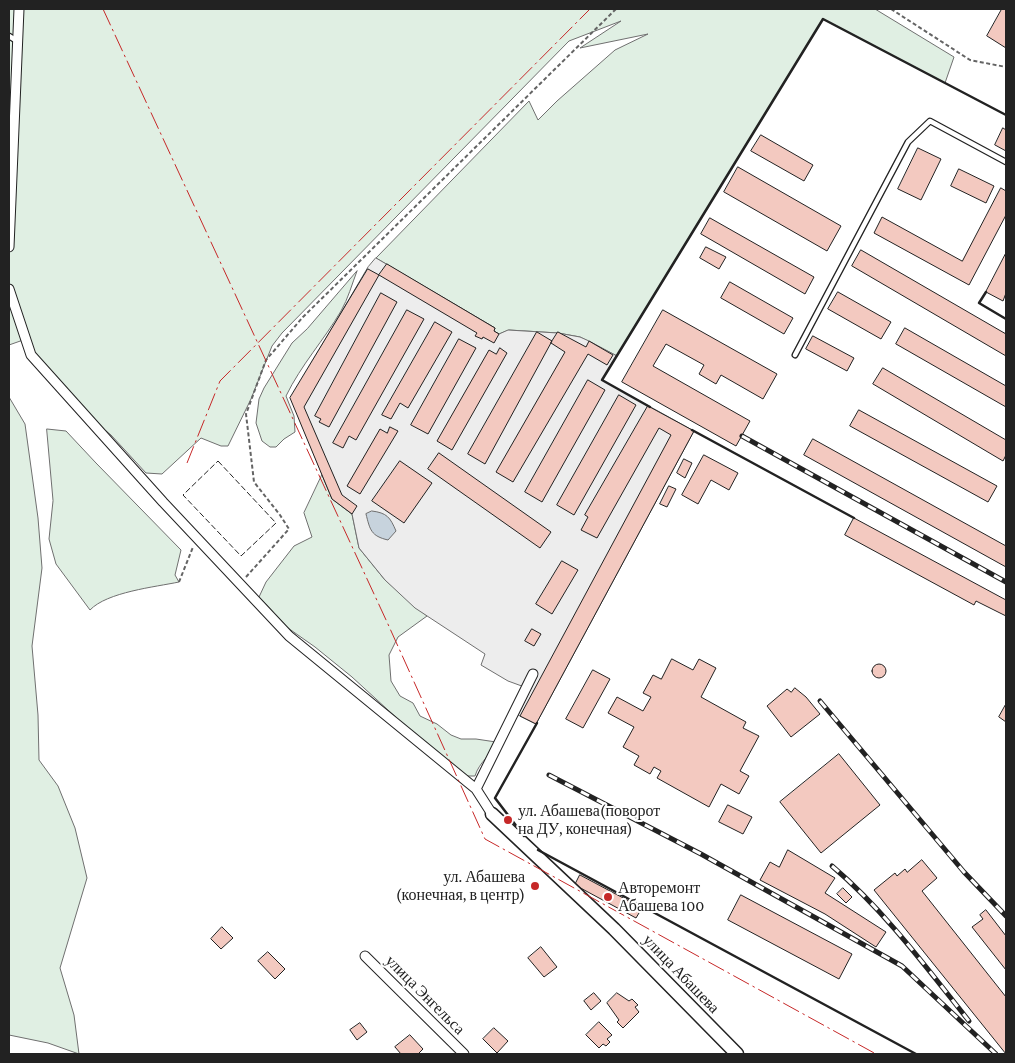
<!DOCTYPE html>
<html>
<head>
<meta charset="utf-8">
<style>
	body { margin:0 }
	#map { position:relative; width:1015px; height:1063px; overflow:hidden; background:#fff; font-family:"Crimson Pro",serif }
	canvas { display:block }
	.frame { position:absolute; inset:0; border:10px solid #222; pointer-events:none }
</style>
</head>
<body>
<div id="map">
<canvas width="1015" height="1063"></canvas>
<div class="frame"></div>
</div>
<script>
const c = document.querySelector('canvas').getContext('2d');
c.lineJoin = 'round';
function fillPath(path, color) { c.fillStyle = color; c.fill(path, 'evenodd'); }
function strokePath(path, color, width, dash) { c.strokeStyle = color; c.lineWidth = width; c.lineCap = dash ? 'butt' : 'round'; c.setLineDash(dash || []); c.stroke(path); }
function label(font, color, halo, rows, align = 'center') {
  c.font = font + ' "Crimson Pro",serif'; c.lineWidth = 4; c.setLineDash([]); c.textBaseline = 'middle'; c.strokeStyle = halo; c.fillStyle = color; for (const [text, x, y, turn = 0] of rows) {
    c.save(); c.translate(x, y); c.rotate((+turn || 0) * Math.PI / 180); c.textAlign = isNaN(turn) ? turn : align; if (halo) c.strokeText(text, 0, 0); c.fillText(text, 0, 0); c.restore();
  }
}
const green = new Path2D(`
	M9 9H875L954 57 945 83 823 19 617 356 580 337 558 333 509 330 499 334 494 331 495 328 376 258 529 101 538 120 557 101 615 50 648 34 580 48 621 21 569 41 282 333 272 346 251 399 228 446H221L201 438 162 474 146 473 111 435 77 407 31 355 26 339 9 345Z
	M357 271C352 284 348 299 341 311 324 340 301 365 286 396L294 416 295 432 284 439 276 447H270L262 441 256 423 259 399 264 388 292 343 307 329Z
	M9 397 25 424 38 518 42 568 32 646 38 715 39 760 58 786 75 828 87 878 60 968 74 1015 79 1054 48 1043 9 1035Z
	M47 429 66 431 96 463 181 550 175 575 179 582C155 587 107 592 90 610L56 564 49 539 53 501Z
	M322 475 332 498 352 514 359 548 385 580 427 616 398 637 389 655 391 681 400 696 413 703 420 716 437 724 451 735 461 739H476L496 742C491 756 479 762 475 776H460L352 677 315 647 288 628 259 597 266 582 294 546 312 537 304 513Z`);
fillPath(green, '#e0efe3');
strokePath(green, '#6f6f6f', 1);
const parking = new Path2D(`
	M376 258 495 328 494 331 499 334 508 330 558 333 580 337 589 341 617 356 602 380 694 431 536 724 518 715 530 689 508 681 481 665 485 654 415 608 385 580 359 548 352 514 332 499 291 398 368 267Z`);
fillPath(parking, '#ededed');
strokePath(parking, '#6f6f6f', 1);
const water = new Path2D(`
	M372 511C387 513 390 517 396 531L388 540C371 536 370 530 366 514Z`);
fillPath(water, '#c7d3dd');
strokePath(water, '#6f6f6f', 1);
const building = new Path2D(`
	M1002 9H1006V48L987 36Z
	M1003 128 1006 130V151L995 145Z
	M761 135 813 165 804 181 751 151Z
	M918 148 941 159 921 200 898 189Z
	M738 167 841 226 827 251 724 192Z
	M959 169 994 186 986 203 951 186Z
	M1001 188 1006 191V215L969 285 874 233 882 217 962 261Z
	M710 218 814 277 805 294 701 234Z
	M706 247 726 257 719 269 700 258Z
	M861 250 1006 334V356L852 266Z
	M1006 253V293L1003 301 986 292Z
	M387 264 495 328 494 331 499 334 494 343 483 337 482 339 475 336 477 333 379 275Z
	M368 269 379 275 304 407 342 495 357 506 352 514 332 499 290 398Z
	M730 282 793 318 784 334 721 298Z
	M838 292 891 322 881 339 828 309Z
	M381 293 397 302 329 427 319 422 321 419 315 416Z
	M407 310 424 319 356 440 349 436 343 448 333 443Z
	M663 310 777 374 763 399 721 375 716 384 699 374 704 365 666 344 653 366 750 421 736 446 622 382Z
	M435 322 452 332 408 408 400 403 391 419 382 415Z
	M905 328 1006 386V407L896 344Z
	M537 332 552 341 485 464 468 454Z
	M558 332 586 347 589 341 613 355 607 365 588 354 513 482 496 472 565 352 551 343Z
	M813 336 854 358 847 371 806 349Z
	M459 339 476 348 428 434 411 425Z
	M500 348 507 353 452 450 437 441 489 350 496 354Z
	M883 368 1006 440V455L1003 461 873 384Z
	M588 380 605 390 542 502 525 492Z
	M619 395 636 405 574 515 557 505Z
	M648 406 694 431 536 724 520 716 671 435 659 428 597 538 581 530 588 517 585 515Z
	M859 410 997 486 988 502 850 426Z
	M390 427 398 431 360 494 347 486 380 429 387 433Z
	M813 439 1006 546V567L804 455Z
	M439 453 551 532 540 548 428 469Z
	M704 455 738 473 729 490 711 480 698 504 682 495Z
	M684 459 692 463 685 478 677 473Z
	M400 461 432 483 404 523 372 501Z
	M669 486 676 489 667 507 660 504Z
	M854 518 1006 600V616L976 601 974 605 845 535Z
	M562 561 578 570 552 614 536 604Z
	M532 629 541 634 534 646 525 641Z
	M672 659 693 670 699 659 716 668 701 697 746 722 743 728 759 736 740 771 749 776 739 794 721 784 709 807 657 778 661 771 654 767 650 774 634 765 639 756 623 747 634 727 608 713 617 697 643 711 651 697 643 693 653 675 661 679Z
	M872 671a7 7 0 1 1 14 0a7 7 0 1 1-14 0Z
	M593 670 610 679 583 728 566 719Z
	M795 688 806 697 820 714 791 737 767 706 787 689 791 692Z
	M1006 704V722L999 717Z
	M839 754 880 805 821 853 780 802Z
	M728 805 752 817 743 834 719 822Z
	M788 850 835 878 825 893 886 932 876 947 825 914 760 880 770 862 779 867Z
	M922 860 937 878 922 891 1006 997V1054L874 890 895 873 897 876 905 869 907 872Z
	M580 875 642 908 636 918 575 885Z
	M843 888 852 897 846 903 837 894Z
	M741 895 852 954 839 979 728 920Z
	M986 910 1006 936V970L972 927 983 919 980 915Z
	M222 927 233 938 221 949 211 939Z
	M541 947 557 967 544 977 528 958Z
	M268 952 285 969 275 979 258 961Z
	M594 993 601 1001 591 1010 584 1001Z
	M617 993 629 1001 632 999 638 1005 635 1007 639 1012 623 1028 617 1022 619 1020 607 1003Z
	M599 1022 612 1035 607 1039 610 1042 606 1046 603 1044 599 1048 586 1035Z
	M360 1023 367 1032 357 1040 350 1030Z
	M494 1028 508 1041 497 1053 483 1039Z
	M410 1035 423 1049 418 1054H401L395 1047Z`);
fillPath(building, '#f3c9c0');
strokePath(building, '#222', 1);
const lane = new Path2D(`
	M9 36 17 41
	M795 355 908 142 930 121 1006 162`);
const street = new Path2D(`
	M9 247 19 9
	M9 289 31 355 163 502 289 636 476 789 492 814
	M476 789 533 674
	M365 956 464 1054`);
const secondary = new Path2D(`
	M492 814 614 929 737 1054`);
strokePath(lane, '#222', 7);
strokePath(street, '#222', 11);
strokePath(secondary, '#222', 15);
strokePath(new Path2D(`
	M891 9 970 60 1006 67
	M246 577 289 529 280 515 254 482 246 414 266 360 303 317 616 9
	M179 582 193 547`), '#646464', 2, [4, 2.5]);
strokePath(lane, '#fff', 4.5);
strokePath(street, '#fff', 9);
strokePath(secondary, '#fff', 12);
const rail = new Path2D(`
	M742 436 1006 582
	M820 701 964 872 1006 916
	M549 775 701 854 902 966 996 1054
	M832 866C885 911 926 967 969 1021`);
strokePath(rail, '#222', 5);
strokePath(rail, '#fff', 3, [9]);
strokePath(new Path2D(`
	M218 461 276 523 241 556 183 495Z`), '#222', 1, [6, 2.5]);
strokePath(new Path2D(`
	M986 292 979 303 1006 319
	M650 407 602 380 823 19 1006 115
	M692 430 854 518
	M524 836 495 798 537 723
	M538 850 916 1054`), '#222', 2.5);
strokePath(new Path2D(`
	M103 9 387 622 485 839 876 1054
	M187 463 220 381 590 9`), '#c62828', 1, [18, 4, 2.5, 4]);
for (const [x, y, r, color] of [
	[508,820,5,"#c62828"],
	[535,886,5,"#c62828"],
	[608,897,5,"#c62828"]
]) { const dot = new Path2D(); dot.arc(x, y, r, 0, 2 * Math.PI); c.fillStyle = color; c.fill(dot); strokePath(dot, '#fff', 2); }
label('16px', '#222', '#fff', [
	["ул. Абашева(поворот",518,811],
	["на ДУ, конечная)",518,829],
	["ул. Абашева",525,877,"right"],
	["(конечная, в центр)",525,895,"right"],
	["Авторемонт",618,888],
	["Абашева 100",618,906]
], 'left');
label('16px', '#222', '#fff', [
	["улица Абашева",681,974,46],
	["улица Энгельса",425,995,45]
]);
</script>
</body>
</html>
